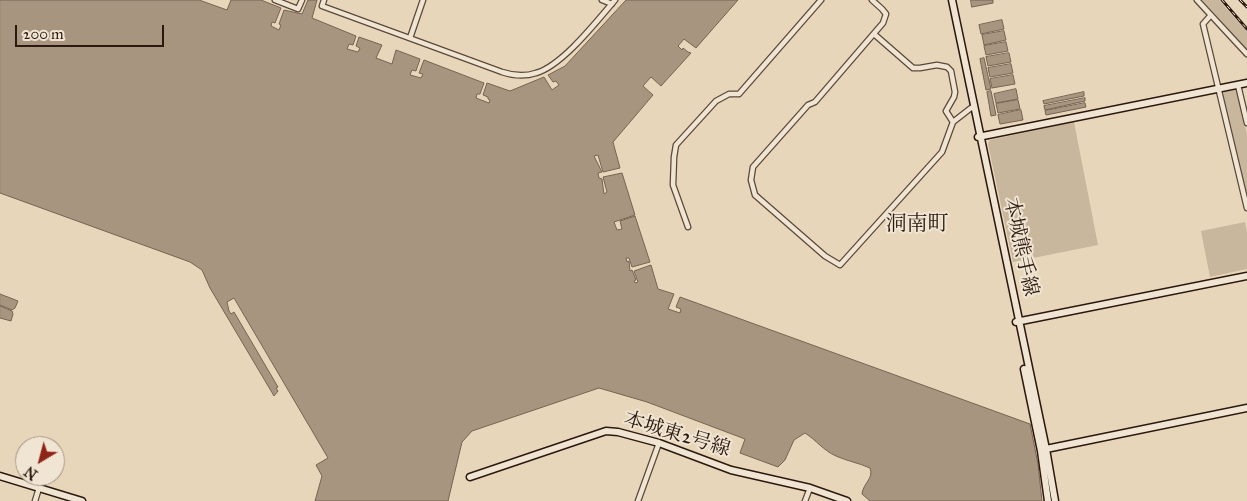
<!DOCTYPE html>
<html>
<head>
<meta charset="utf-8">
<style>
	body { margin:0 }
	#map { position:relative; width:1247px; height:501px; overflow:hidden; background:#e8d6ba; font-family:"IM FELL Great Primer",serif }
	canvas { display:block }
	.north { position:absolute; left:15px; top:436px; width:50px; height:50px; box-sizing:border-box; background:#f0e4d2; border:1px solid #a19284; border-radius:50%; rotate:217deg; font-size:14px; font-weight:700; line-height:20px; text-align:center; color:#2b180e }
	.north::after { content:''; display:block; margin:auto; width:18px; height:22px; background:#8f2418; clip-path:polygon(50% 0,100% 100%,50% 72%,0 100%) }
	.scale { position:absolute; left:15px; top:25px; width:149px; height:22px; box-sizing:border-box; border:2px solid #2b180e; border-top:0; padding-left:6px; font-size:15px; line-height:18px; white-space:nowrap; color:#2b180e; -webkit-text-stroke:4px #f0e4d2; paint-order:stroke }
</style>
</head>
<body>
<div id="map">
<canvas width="1247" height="501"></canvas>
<div class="north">N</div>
<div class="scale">200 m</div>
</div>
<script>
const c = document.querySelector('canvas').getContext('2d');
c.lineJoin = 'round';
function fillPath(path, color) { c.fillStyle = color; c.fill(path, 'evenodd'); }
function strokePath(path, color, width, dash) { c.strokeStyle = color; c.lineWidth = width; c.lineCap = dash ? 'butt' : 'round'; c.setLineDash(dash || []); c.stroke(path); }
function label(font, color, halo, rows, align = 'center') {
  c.font = font + ' "IM FELL Great Primer","Noto Serif JP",serif'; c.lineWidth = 4; c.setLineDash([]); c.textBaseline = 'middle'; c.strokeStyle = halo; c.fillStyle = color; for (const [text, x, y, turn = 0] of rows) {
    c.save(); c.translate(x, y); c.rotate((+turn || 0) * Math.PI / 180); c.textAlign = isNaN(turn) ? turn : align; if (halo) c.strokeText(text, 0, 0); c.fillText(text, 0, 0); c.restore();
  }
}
fillPath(new Path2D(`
	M1202 0H1219L1247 32V49Z
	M1235 89 1237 90 1247 134V199L1223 95 1224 92Z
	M1074 122 1098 245 1013 262 988 144 990 140Z
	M1245 222 1247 232V269L1210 277 1201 231Z`), '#c8b69d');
const water = new Path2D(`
	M0 0H199L227 10 231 0H261L281 8 275 23 272 22 271 26 279 30 281 25 279 24 284 10 302 14 308 0H317L312 18 356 36 353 45 349 44 347 49 358 52 360 48 356 46 359 37 382 45 376 58 392 64 396 50 420 59 416 71 412 70 410 75 421 78 423 74 419 73 424 60 484 83 480 94H477L476 98 489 103 490 100 488 99V97L483 95 487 83 510 91 544 77 552 90 559 85 556 81 553 82 548 75 565 66 626 0H738L696 48 684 39 678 46 682 50 683 48 688 52 691 53 661 86 651 77 643 86 653 95 613 142 620 168 603 172 598 155 594 156 602 172 598 173 599 178 602 179 604 194 607 192 603 177 622 173 635 215 614 222 617 230 622 229 620 221 635 216 650 262 632 267 629 258H626L627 262 629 261 630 271 632 270 636 280 634 281 635 283 638 282 634 271 651 265 658 289 674 294 668 309 680 313 681 309 676 307 680 297 1030 424 1038 464 1042 501H870L862 494C863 483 874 479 870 468 859 463 847 461 836 456 824 451 816 440 805 433L794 440 785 460 778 467 740 453 745 439 647 402 599 388 472 431 462 442 448 501H315L322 476 316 465 328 458 234 298 227 302 229 311 231 314 234 312 278 387 276 388 278 391 274 396 210 288 202 270 190 262 0 193Z
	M971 0H993V3L972 7Z
	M1002 20 1004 29 981 34 979 25Z
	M1004 31 1006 40 984 45 982 35Z
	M1006 42 1008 51 986 55 984 46Z
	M1009 53 1011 62 988 66 986 57Z
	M984 58 991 89 986 90 980 59Z
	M1011 64 1013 73 990 77 988 68Z
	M1013 75 1015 84 992 88 990 79Z
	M1016 89 1018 99 996 103 994 94Z
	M991 91 996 115 991 116 987 92Z
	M1084 92V96L1044 104 1043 101Z
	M1085 98V101L1045 110 1044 106Z
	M1018 100 1020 109 998 113 996 104Z
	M1085 103 1086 107 1046 115 1045 111Z
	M1021 110 1023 120 1000 124 998 115Z
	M0 294 18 301 15 308 12 310 0 305Z
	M0 306 12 311 13 314 11 321 0 318Z`);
fillPath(water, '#a89580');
strokePath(water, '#766352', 1);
const street = new Path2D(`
	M275 0 298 9 302 0
	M324 0 322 6 502 72C514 76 524 77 536 73 562 66 597 21 615 0
	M602 0 612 4
	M872 0 882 9 886 14 883 23 815 102 808 105 753 167 751 180 755 195 825 256 840 265 942 152 953 122 971 108
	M1197 0 1247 54
	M1211 15 1203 24 1247 208
	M874 34 913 68H920L937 65 947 67 951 71 955 92 954 97 946 111 953 122
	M410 38 423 0
	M1238 85 1247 123
	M688 227 673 185 674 157 676 145 716 101 729 94H739L821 0
	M35 501 39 488
	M638 501 659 443
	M805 501 810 488`);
const secondary = new Path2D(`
	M952 0 1046 449 1055 501
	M978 137 1247 83
	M1016 322 1247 276
	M1024 369 1041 451 1048 501
	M1046 449 1247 408
	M0 476 82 501
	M470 477 606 431 618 432 659 443 731 470 810 488 847 501`);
strokePath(street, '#5a4839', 7);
strokePath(secondary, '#2b180e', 9);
strokePath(street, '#f0e4d2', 4.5);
strokePath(secondary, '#f0e4d2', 6);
const rail = new Path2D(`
	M1222 0 1247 29
	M1240 0 1247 7`);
strokePath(rail, '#2b180e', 3);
strokePath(rail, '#f0e4d2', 1, [4]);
label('20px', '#2b180e', '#f0e4d2', [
	["本城熊手線",1020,247,78],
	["本城東2号線",677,435,17]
]);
label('21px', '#2b180e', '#f0e4d2', [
	["洞南町",917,225]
]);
</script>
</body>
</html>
